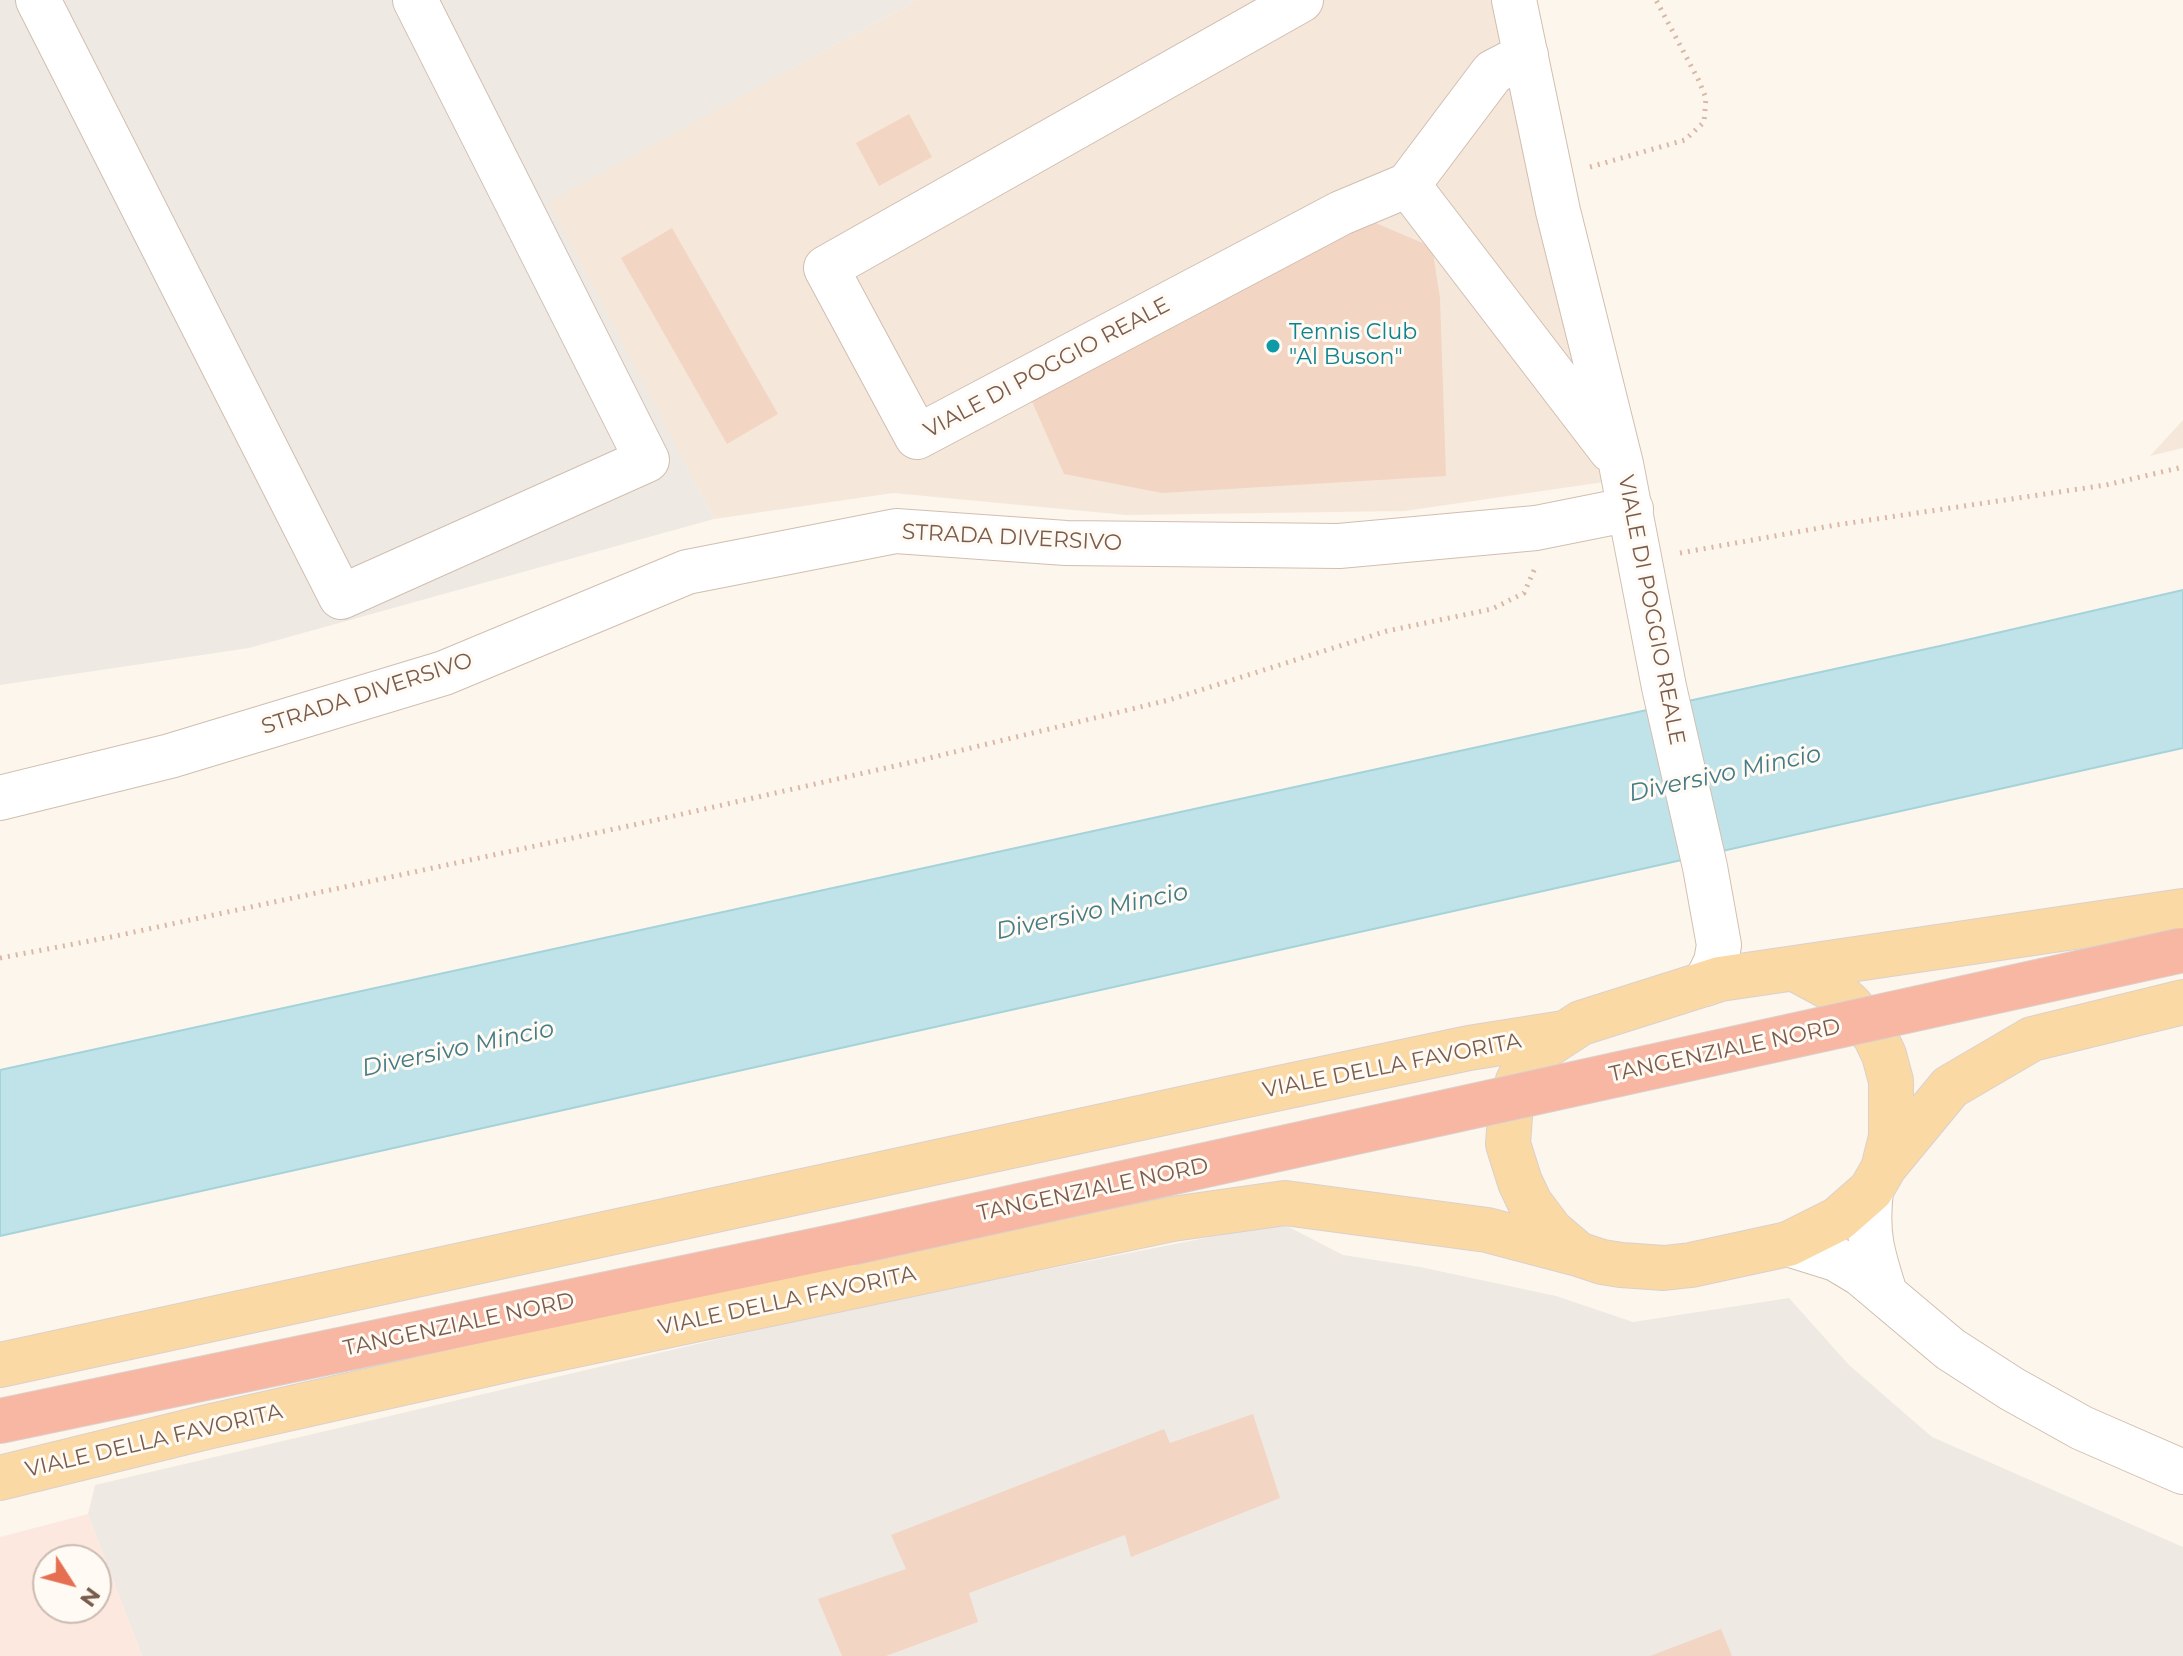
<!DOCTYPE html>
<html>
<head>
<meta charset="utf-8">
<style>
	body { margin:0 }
	#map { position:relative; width:2183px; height:1656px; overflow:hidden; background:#fdf6ec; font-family:Montserrat,sans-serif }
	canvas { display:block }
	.north { position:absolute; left:32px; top:1544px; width:80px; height:80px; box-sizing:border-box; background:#fffaf3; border:2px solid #cabbb1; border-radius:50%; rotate:126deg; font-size:22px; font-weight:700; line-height:32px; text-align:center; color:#7a5c4d }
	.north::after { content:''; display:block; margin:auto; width:28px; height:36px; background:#e76f51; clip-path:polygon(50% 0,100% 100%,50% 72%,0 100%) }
</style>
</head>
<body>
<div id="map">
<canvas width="2183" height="1656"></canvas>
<div class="north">N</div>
</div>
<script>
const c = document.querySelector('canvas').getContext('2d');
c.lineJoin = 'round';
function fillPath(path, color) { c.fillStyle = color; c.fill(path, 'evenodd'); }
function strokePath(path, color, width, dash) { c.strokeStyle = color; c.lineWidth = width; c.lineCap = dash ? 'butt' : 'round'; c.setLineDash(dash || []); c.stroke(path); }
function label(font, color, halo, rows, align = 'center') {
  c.font = font + ' Montserrat,sans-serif'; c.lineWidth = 6; c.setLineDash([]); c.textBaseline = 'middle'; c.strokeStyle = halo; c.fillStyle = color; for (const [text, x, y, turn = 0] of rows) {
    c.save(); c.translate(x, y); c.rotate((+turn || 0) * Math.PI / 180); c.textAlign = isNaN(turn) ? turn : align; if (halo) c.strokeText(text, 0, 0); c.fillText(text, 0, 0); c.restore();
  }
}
fillPath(new Path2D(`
	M917 0H1498L1604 482 1405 511 1126 515 893 493 714 519 548 202Z
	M2183 420V448L2150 456Z`), '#f5e8da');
fillPath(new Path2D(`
	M88 1514 142 1656H0V1537ZM48 1560H96V1608H48Z`), '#fde8e0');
fillPath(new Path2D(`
	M0 0H917L549 202 714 519 249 648 0 685Z
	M1281 1223 1343 1255 1420 1267 1556 1296 1633 1322 1789 1298 1849 1365 1932 1437 2183 1547V1656H142L88 1514 95 1485 851 1308Z`), '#efe9e4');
const water = new Path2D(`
	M2183 590V748L0 1236V1070L1949 644Z`);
fillPath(water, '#bfe3e8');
strokePath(water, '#a5d3da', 2);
fillPath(new Path2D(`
	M909 114 932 157 879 186 856 143Z
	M1357 215 1432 247 1440 298 1446 476 1162 493 1064 474 1026 388Z
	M672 228 778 414 727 444 621 258Z
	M1253 1414 1280 1498 1131 1557 1125 1535 969 1593 978 1622 886 1656H842L818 1599 906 1569 891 1535 1164 1429 1170 1443Z
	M1721 1629 1732 1656H1650Z`), '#f3d5c3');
const minor = new Path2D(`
	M38 0 341 597 647 460 415 0
	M1301 0 826 268 917 437 1341 213 1408 185 1493 72 1526 55
	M1514 0 1558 211 1621 464 1664 687 1705 867 1719 945 1716 962 1705 984
	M1408 185 1611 450
	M0 798 170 756 444 673 687 572 896 531 1066 543 1339 546 1536 528 1631 509
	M1871 1190C1866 1233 1872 1253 1885 1293
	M1788 1244 1836 1259 1861 1274 1950 1349 2012 1389 2082 1428 2183 1472`);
const major = new Path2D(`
	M1795 969 1834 990 1850 1005 1875 1036 1884 1055 1891 1081V1137L1883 1169 1871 1190 1838 1219 1788 1244 1691 1265 1664 1268 1621 1265 1602 1262 1578 1254 1551 1231 1530 1203 1520 1182 1508 1144 1511 1103 1518 1081 1527 1065 1541 1049 1581 1023 1720 979 2183 911
	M1884 1167 1950 1087 2032 1039 2183 1002
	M0 1365 1237 1097 1469 1048 1564 1033
	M0 1478 207 1427 523 1356 1172 1219 1285 1203 1487 1230 1578 1254`);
const highway = new Path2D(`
	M0 1421 851 1243`);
strokePath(minor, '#d1beb0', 46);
strokePath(major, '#dad1cd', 46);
strokePath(highway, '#dad1cd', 46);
strokePath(new Path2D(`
	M1590 167 1685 140 1704 122 1706 98 1698 79 1656 0
	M1680 553 1836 525 2106 485 2183 467
	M0 958 111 937 647 822 917 761 1169 700 1387 631 1492 609 1524 593 1535 568`), '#d9b8a5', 5, [2, 6]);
strokePath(minor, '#fff', 44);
strokePath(major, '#fbd9a5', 44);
strokePath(highway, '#f7b7a3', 44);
const highwayBridge = new Path2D(`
	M851 1243 2183 950`);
strokePath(highwayBridge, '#dad1cd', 46, []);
strokePath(highwayBridge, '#f7b7a3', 44);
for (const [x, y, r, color] of [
	[1273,346,8,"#0f9aa8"]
]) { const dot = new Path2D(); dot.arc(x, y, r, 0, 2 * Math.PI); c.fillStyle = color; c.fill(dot); strokePath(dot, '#fffaf3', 3); }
label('22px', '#0d838f', '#fffaf3', [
	["Tennis Club",1289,333],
	["\"Al Buson\"",1289,358]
], 'left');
label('22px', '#7a5c4d', '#fffaf3', [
	["VIALE DI POGGIO REALE",1047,368,-28],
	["STRADA DIVERSIVO",1012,538,3],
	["VIALE DI POGGIO REALE",1651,610,79],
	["STRADA DIVERSIVO",367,694,-18],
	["TANGENZIALE NORD",1725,1051,-12],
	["VIALE DELLA FAVORITA",1392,1066,-11],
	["TANGENZIALE NORD",1093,1190,-12],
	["VIALE DELLA FAVORITA",787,1301,-12],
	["TANGENZIALE NORD",459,1325,-12],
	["VIALE DELLA FAVORITA",154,1441,-13]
]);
label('italic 24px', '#437c86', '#fffaf3', [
	["Diversivo Mincio",1725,774,-12],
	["Diversivo Mincio",1092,912,-12],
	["Diversivo Mincio",458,1049,-12]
]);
</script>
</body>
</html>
